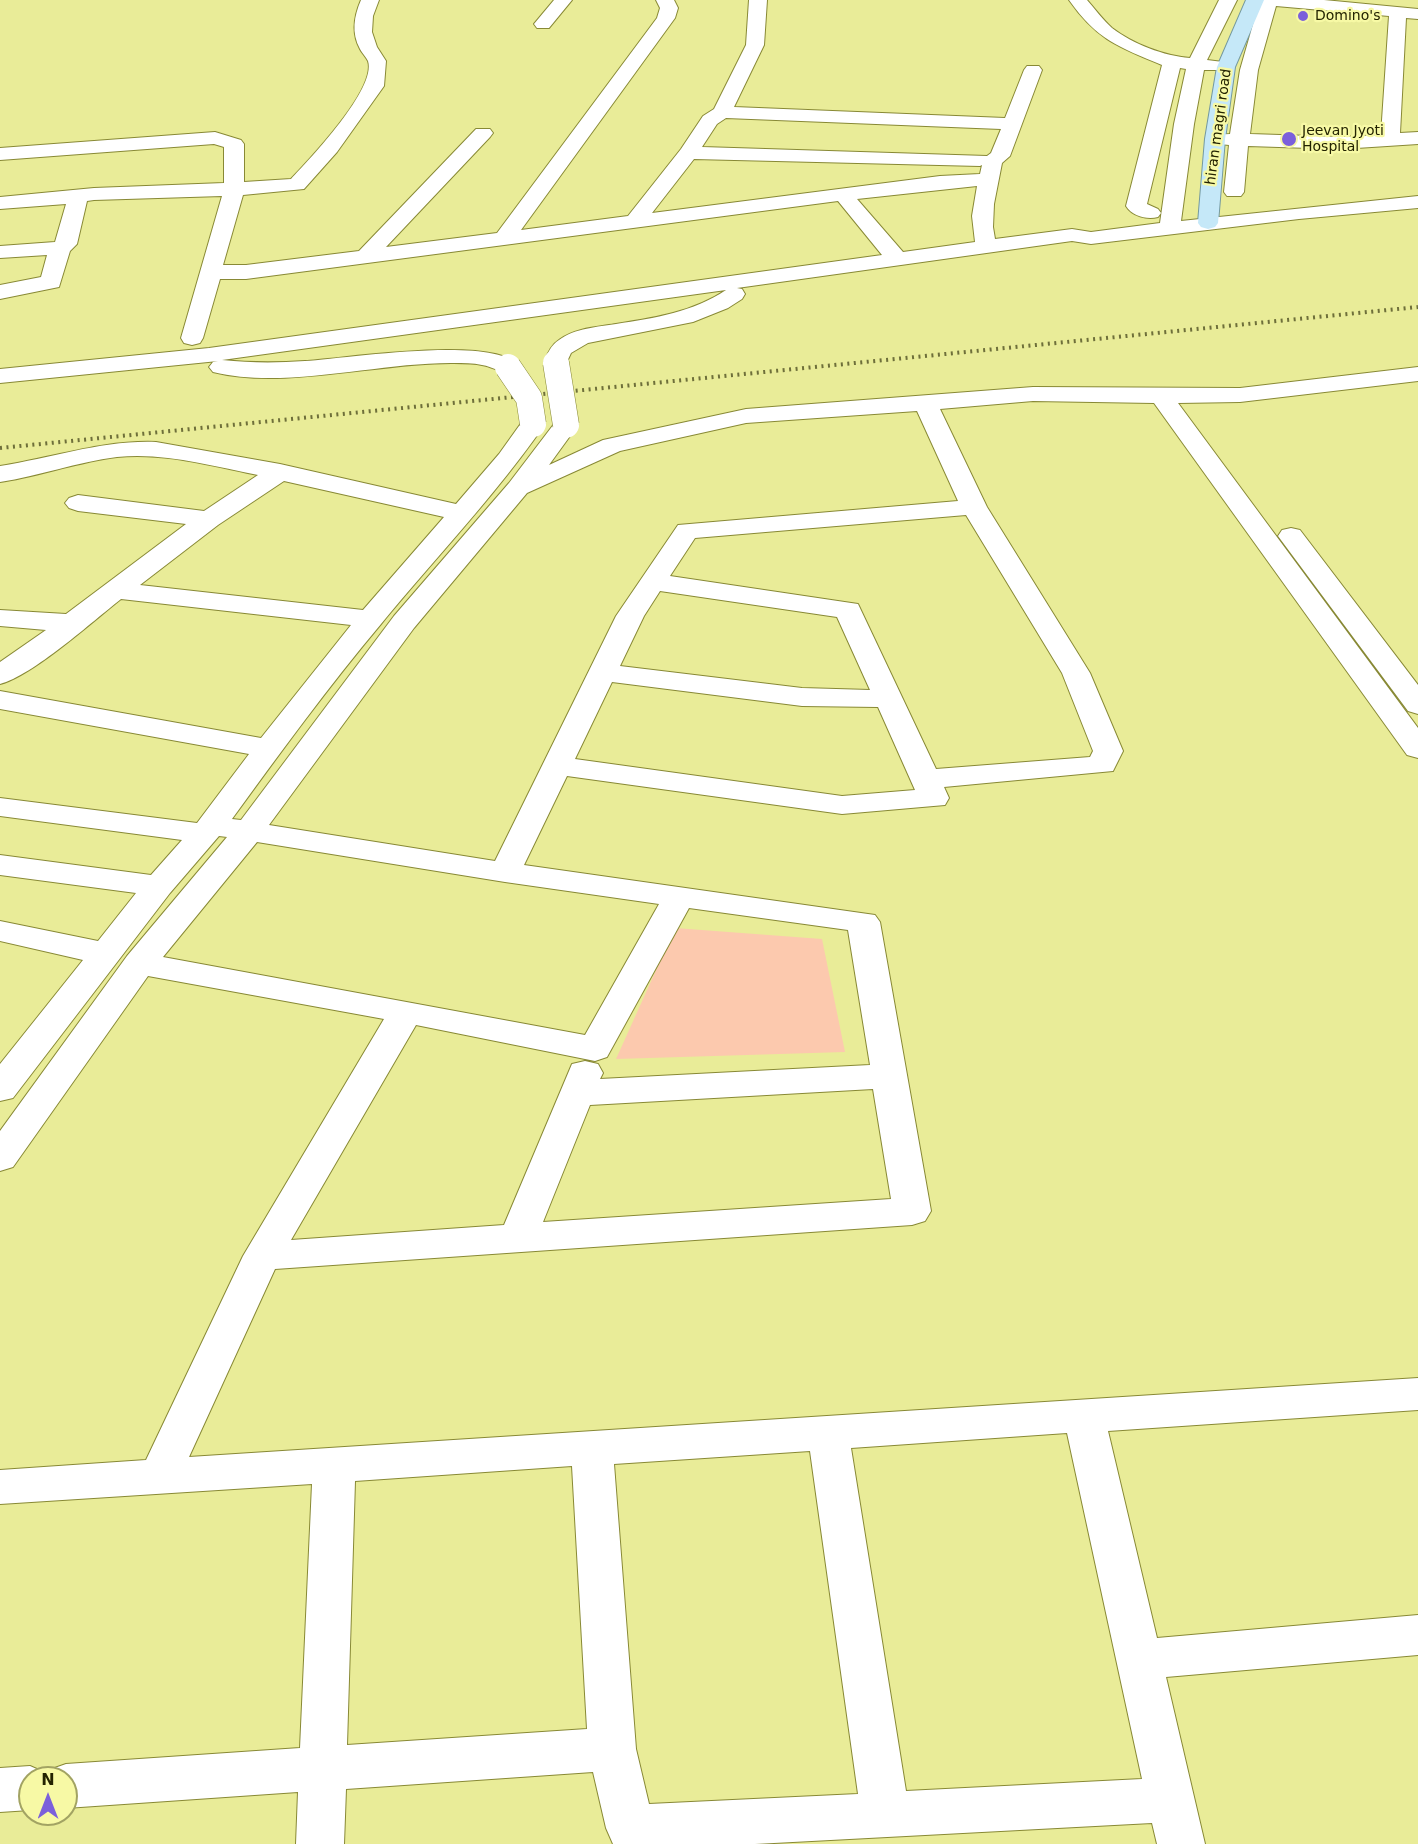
<!DOCTYPE html>
<html>
<head>
<meta charset="utf-8">
<style>
	body { margin:0 }
	#map { position:relative; width:1418px; height:1844px; overflow:hidden; background:#e9ec98; font-family:"DejaVu Sans",sans-serif }
	canvas { display:block }
	.north { position:absolute; left:18px; top:1766px; width:60px; height:60px; box-sizing:border-box; background:#f7f9a5; border:2px solid #a2a363; border-radius:50%; rotate:0deg; font-size:16px; font-weight:700; line-height:24px; text-align:center; color:#232301 }
	.north::after { content:''; display:block; margin:auto; width:21px; height:27px; background:#7b60db; clip-path:polygon(50% 0,100% 100%,50% 72%,0 100%) }
</style>
</head>
<body>
<div id="map">
<canvas width="1418" height="1844"></canvas>
<div class="north">N</div>
</div>
<script>
const c = document.querySelector('canvas').getContext('2d');
c.lineJoin = 'round';
function fillPath(path, color) { c.fillStyle = color; c.fill(path, 'evenodd'); }
function strokePath(path, color, width, dash) { c.strokeStyle = color; c.lineWidth = width; c.lineCap = dash ? 'butt' : 'round'; c.setLineDash(dash || []); c.stroke(path); }
function label(font, color, halo, rows, align = 'center') {
  c.font = font + ' "DejaVu Sans",sans-serif'; c.lineWidth = 4.5; c.setLineDash([]); c.textBaseline = 'middle'; c.strokeStyle = halo; c.fillStyle = color; for (const [text, x, y, turn = 0] of rows) {
    c.save(); c.translate(x, y); c.rotate((+turn || 0) * Math.PI / 180); c.textAlign = isNaN(turn) ? turn : align; if (halo) c.strokeText(text, 0, 0); c.fillText(text, 0, 0); c.restore();
  }
}
fillPath(new Path2D(`
	M675 928 822 939 845 1052 616 1059Z`), '#fcc9ae');
const minor = new Path2D(`
	M361 0H379L373 16 372 32 377 47 386 61 384 86 337 152 304 189 243 195 223 265H246L359 251 476 129H490L493 133 490 137 386 247 497 233 657 18 660 8 656 0H674L678 8 675 18 521 230 628 216 681 149 703 116 714 109 746 45 749 0H767L764 45 734 107 1005 118 1024 70 1027 66H1039L1042 70 1010 156 1002 163 994 204 993 227 995 239 1072 229 1091 232 1160 223 1174 124 1186 69 1180 68 1147 204 1158 209 1161 213 1158 217C1147 220 1132 216 1126 206L1162 65C1119 47 1097 40 1069 0H1087C1095 9 1103 20 1112 28 1133 44 1164 56 1190 58L1219 0H1237L1207 60 1223 62 1226 66 1223 70H1204L1194 124 1181 221 1418 196V208L1299 219 1091 244 1072 241 737 288 742 289 745 294 742 299 728 308 693 322 588 343 571 353 564 368 556 370 548 368 544 363C547 354 551 345 559 340 575 328 598 327 616 324 655 318 693 312 726 290L222 360C250 363 277 363 305 361 345 359 497 334 520 367L516 372C502 375 495 367 482 365 473 363 463 363 454 363 379 362 285 390 213 372L209 367 213 362 218 361 0 383V369L209 348 882 255 838 201 246 279H220L203 338 200 343 192 345 184 343 181 338 222 196 94 200 87 201 77 244 70 251 59 287 0 299V285L41 277 47 255 0 258V246L55 242 66 204 0 209V197L94 188 224 183V147L214 144 0 160V148L215 132 241 140 244 144V182L291 179C310 159 377 88 368 61 366 57 362 53 360 49 351 33 354 16 361 0ZM726 118 1001 129 991 153 987 156 702 147 717 124ZM694 159 980 166 982 165 980 174 940 176 652 213ZM977 186 972 216 975 242 903 252 857 199Z
	M554 0H572L549 28H537L534 24Z
	M1260 0H1324L1418 9V19L1406 18 1400 133 1418 132V144L1341 149 1248 146 1244 192 1241 196H1227L1224 192 1229 145 1211 143 1208 139 1211 135 1230 134 1240 70ZM1276 6 1389 16 1381 135 1341 137 1250 134 1258 70Z
	M1418 367V381L1240 402 1178 403 1418 728V758L1407 755 1154 403 1033 401 940 409 987 507 1090 673 1123 751 1113 771 944 787 949 798 945 805 842 814 567 776 524 865 875 915 880 922 931 1211 925 1221 912 1225 275 1269 189 1457 1418 1378V1410L1108 1431 1157 1638 1418 1615V1655L1166 1677 1205 1844H1157L1152 1823 755 1844H613L606 1828 593 1772 346 1789 344 1844H296L298 1792 66 1808V1778H30V1810L0 1812V1768L30 1766 48 1774 49 1770 66 1764 300 1748 312 1484 0 1504V1470L146 1460 243 1256 384 1019 148 976 13 1167 0 1171V1131L127 956 227 837 219 836 170 893 13 1098 0 1101V1064L83 960 0 941V921L98 941 136 893 0 875V855L151 875 182 840 0 816V798L197 823 249 754 0 709V691L261 738 351 625 121 599C93 621 32 676 0 684V662L46 630 0 626V610L66 614 186 524 78 511 69 508 65 503 69 498 78 495 204 511 258 475C212 466 164 452 117 457 77 462 39 476 0 482V466C53 458 102 440 156 442L280 464 456 504 499 454 524 419 533 417 542 419 545 424C496 495 436 557 381 624 328 687 280 753 232 819L241 820 394 616 509 483 557 420 566 418 575 420 578 425 549 465 603 440 746 409 1033 387 1240 388ZM917 411 958 501 678 525 616 616 495 861 269 825 414 628 527 493 620 451 746 423ZM284 481 444 517 363 610 140 585 218 525ZM966 515 1062 673 1093 751 1090 757 936 769 858 604 670 576 695 538ZM660 591 837 617 870 690 802 688 620 666 644 616ZM612 682 802 706 878 707 915 790 842 796 575 759ZM257 842 505 882 659 904 585 1035 163 957ZM689 908 848 930 870 1065 600 1079 603 1073 598 1064 585 1061 572 1064 504 1225 291 1240 416 1025 595 1061 607 1057ZM873 1089 891 1199 543 1222 590 1105ZM1067 1433 1142 1779 906 1791 851 1448ZM810 1451 858 1794 649 1804 636 1749 614 1464ZM572 1466 587 1729 347 1745 355 1481Z
	M1291 528 1300 530 1418 685V714L1408 711 1278 536 1282 530Z`);
const major = new Path2D(`
	M1246 0H1264L1235 67 1225 139 1218 223 1215 227 1208 229 1201 227 1198 223 1205 139 1217 67Z`);
strokePath(minor, '#888935', 2);
strokePath(major, '#74999f', 2);
fillPath(minor, '#fff');
fillPath(major, '#c5e8f8');
strokePath(new Path2D(`
	M0 448 1418 307`), '#6e6f3a', 4, [2, 4.5]);
const minorBridge = new Path2D(`
	M556 363 566 425
	M508 367 529 398 533 424`);
strokePath(minorBridge, '#888935', 27, []);
strokePath(minorBridge, '#fff', 26);
for (const [x, y, r, color] of [
	[1303,16,6,"#7b60db"],
	[1289,139,8,"#7b60db"]
]) { const dot = new Path2D(); dot.arc(x, y, r, 0, 2 * Math.PI); c.fillStyle = color; c.fill(dot); strokePath(dot, '#f7f9a5', 2); }
label('14px', '#232301', '#f7f9a5', [
	["Domino's",1315,16],
	["Jeevan Jyoti",1302,131],
	["Hospital",1302,147]
], 'left');
label('14px', '#232301', '#f7f9a5', [
	["hiran magri road",1219,127,-82]
]);
</script>
</body>
</html>
